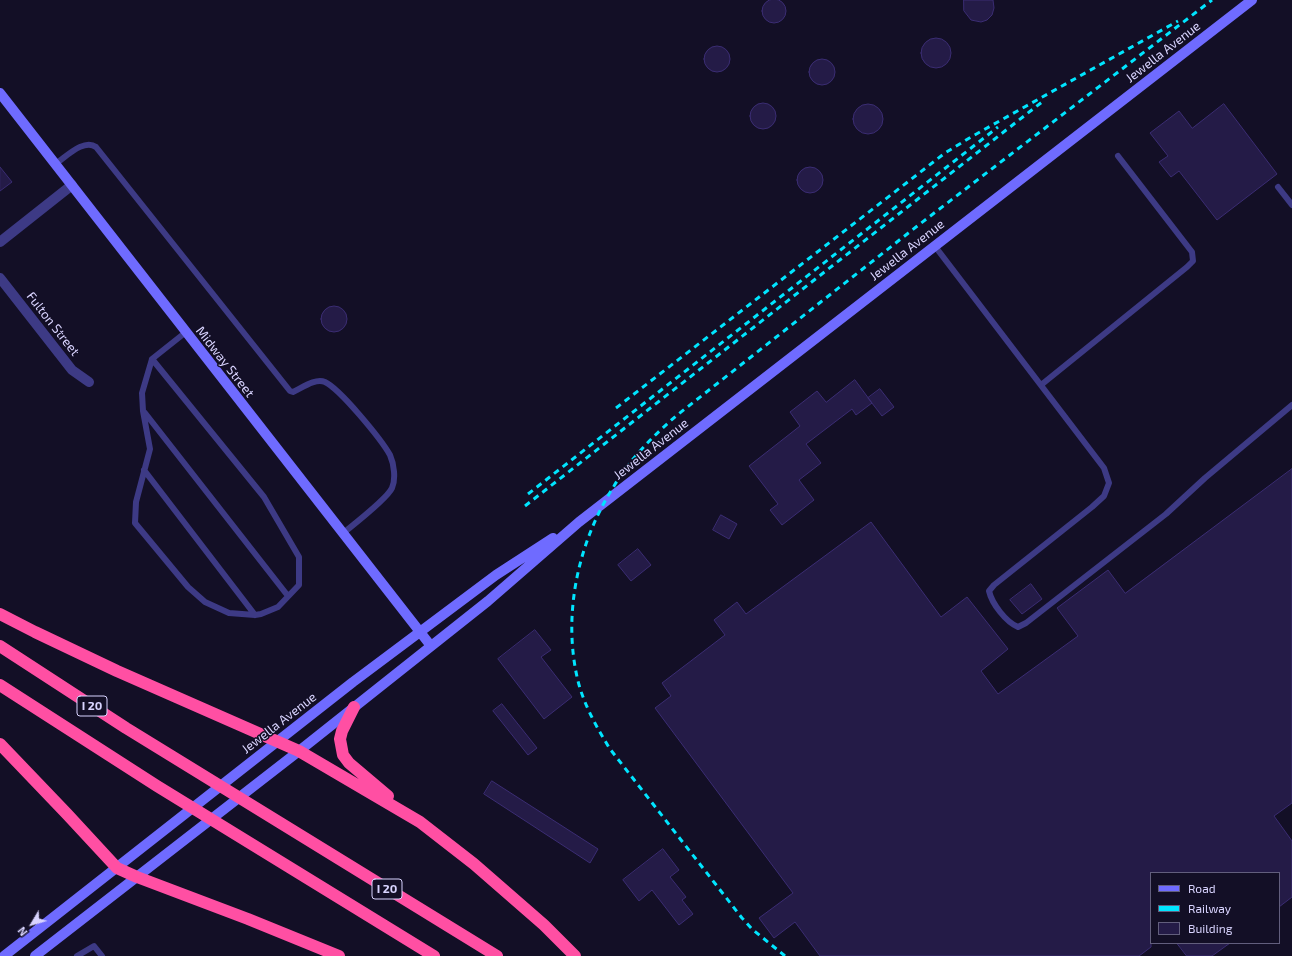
<!DOCTYPE html>
<html>
<head>
<meta charset="utf-8">
<style>
	body { margin:0 }
	#map { position:relative; width:1292px; height:956px; overflow:hidden; background:#130f26; font-family:"Exo 2",sans-serif }
	canvas { display:block }
	.legend { position:absolute; left:1150px; top:872px; width:130px; height:72px; box-sizing:border-box; background:#130f26; border:1px solid #625e7d; margin:0; padding:5px 7px; list-style:none; font-size:12px; color:#d9d4ff }
	.legend li { display:flex; align-items:center; gap:8px; height:20px }
	.legend b { width:20px; border:1px solid #625e7d }
	.north { position:absolute; left:12px; top:904px; width:40px; height:40px; -webkit-text-stroke:3px #130f26; paint-order:stroke; rotate:232deg; font-size:11px; font-weight:700; line-height:16px; text-align:center; color:#d9d4ff }
	.north::after { content:''; display:block; margin:auto; width:14px; height:18px; background:#d9d4ff; clip-path:polygon(50% 0,100% 100%,50% 72%,0 100%) }
</style>
</head>
<body>
<div id="map">
<canvas width="1292" height="956"></canvas>
<ul class="legend">
<li><b style="height:5px;background:#6f6bff"></b>Road</li>
<li><b style="height:5px;background:#00e5ff"></b>Railway</li>
<li><b style="height:11px;background:#241b47"></b>Building</li>
</ul>
<div class="north">N</div>
</div>
<script>
const c = document.querySelector('canvas').getContext('2d');
c.lineJoin = 'round';
function fillPath(path, color) { c.fillStyle = color; c.fill(path, 'evenodd'); }
function strokePath(path, color, width, dash) { c.strokeStyle = color; c.lineWidth = width; c.lineCap = dash ? 'butt' : 'round'; c.setLineDash(dash || []); c.stroke(path); }
function label(font, color, halo, rows, align = 'center') {
  c.font = font + ' "Exo 2",sans-serif'; c.lineWidth = 3; c.setLineDash([]); c.textBaseline = 'middle'; c.strokeStyle = halo; c.fillStyle = color; for (const [text, x, y, turn = 0] of rows) {
    c.save(); c.translate(x, y); c.rotate((+turn || 0) * Math.PI / 180); c.textAlign = isNaN(turn) ? turn : align; if (halo) c.strokeText(text, 0, 0); c.fillText(text, 0, 0); c.restore();
  }
}
const building = new Path2D(`
	M762 11a12 12 0 1 1 24 0a12 12 0 1 1-24 0Z
	M964 0H993L994 8 992 15 987 20 981 22 971 20 964 11Z
	M921 53a15 15 0 1 1 30 0a15 15 0 1 1-30 0Z
	M704 59a13 13 0 1 1 26 0a13 13 0 1 1-26 0Z
	M809 72a13 13 0 1 1 26 0a13 13 0 1 1-26 0Z
	M750 116a13 13 0 1 1 26 0a13 13 0 1 1-26 0Z
	M853 119a15 15 0 1 1 30 0a15 15 0 1 1-30 0Z
	M1224 104 1277 174 1217 220 1179 171 1171 177 1159 162 1168 156 1150 133 1179 111 1192 128Z
	M0 167 12 182 0 191Z
	M797 180a13 13 0 1 1 26 0a13 13 0 1 1-26 0Z
	M321 319a13 13 0 1 1 26 0a13 13 0 1 1-26 0Z
	M855 380 872 403 856 415 852 409 806 444 821 463 799 480 814 500 782 525 770 510 778 504 749 466 800 426 790 412 817 391 826 402Z
	M880 389 894 407 882 416 868 398Z
	M1292 469V803L1274 816 1292 841V897L1279 907V873H1151V947L1139 956H820L795 922 774 938 759 918 793 893 655 708 671 696 662 683 725 635 714 620 737 602 746 614 871 522 941 617 967 597 1008 649 981 671 998 694 1078 636 1057 608 1108 570 1125 593Z
	M721 515 737 524 729 539 713 530Z
	M638 549 651 565 631 581 618 565Z
	M1031 584 1042 599 1022 614 1010 600Z
	M535 630 551 650 541 657 572 697 544 719 498 659Z
	M502 704 537 748 528 755 493 711Z
	M492 781 598 849 590 863 484 794Z
	M663 849 679 870 670 877 686 897 682 900 693 914 679 925 652 890 639 901 623 880Z
	M1177 943H1230L1212 956H1187Z`);
fillPath(building, '#241b47');
strokePath(building, '#3b2d73', 1);
strokePath(new Path2D(`
	M55 164C66 157 84 138 96 147L290 391 293 392C302 388 315 378 325 382 340 389 381 439 390 455 394 464 396 479 392 488 387 499 353 525 342 534
	M1278 187 1292 205
	M934 245 1104 468 1109 483 1104 496 1092 507 994 585 989 591C992 604 1006 622 1018 627L1026 623 1166 514 1205 478 1292 405
	M152 359 264 497 299 557V585L278 607 261 614 255 615 229 613 205 602 188 587 135 523 136 502 150 449 143 411 142 393 152 359 186 332
	M1041 385 1187 267 1193 261 1192 252 1118 156
	M145 413 288 596
	M144 470 255 615
	M77 956 94 946 102 956`), '#3d3a85', 6);
strokePath(new Path2D(`
	M0 242 72 185
	M0 278 72 370 89 382`), '#3d3a85', 10);
strokePath(new Path2D(`
	M0 93 431 646
	M4 956 353 682 496 575 553 538
	M35 956 299 751 488 601 579 522 1252 0`), '#6f6bff', 10);
strokePath(new Path2D(`
	M0 614 35 632 117 671 299 751 420 822 474 864 544 925 575 956
	M0 646 126 728 497 956
	M0 685 157 786 434 956
	M354 707 342 731 340 739 343 755 349 763 388 796
	M0 744 67 814 117 868 137 877 248 919 339 956`), '#ff4fa3', 12);
strokePath(new Path2D(`
	M616 408 945 153 971 137 1178 21
	M528 494 998 127
	M525 506 1042 102
	M785 956 752 929 742 918 610 749C597 728 584 705 578 681 562 615 578 542 614 486 630 459 653 436 676 416L916 227 1212 0`), '#00e5ff', 3, [6, 5]);
for (const [x, y, w] of [
	[92,706,30],
	[387,889,30]
]) { const box = new Path2D(); box.roundRect(x - w / 2, y - 10, w, 20, 3); c.fillStyle = '#130f26'; c.fill(box); strokePath(box, '#d9d4ff', 1); }
label('bold 12px', '#d9d4ff', null, [
	["I 20",92,706],
	["I 20",387,889]
]);
label('13px', '#d9d4ff', '#130f26', [
	["Jewella Avenue",1163,52,-38],
	["Jewella Avenue",907,250,-38],
	["Fulton Street",53,324,52],
	["Midway Street",225,362,52],
	["Jewella Avenue",651,449,-38],
	["Jewella Avenue",279,723,-38]
]);
</script>
</body>
</html>
